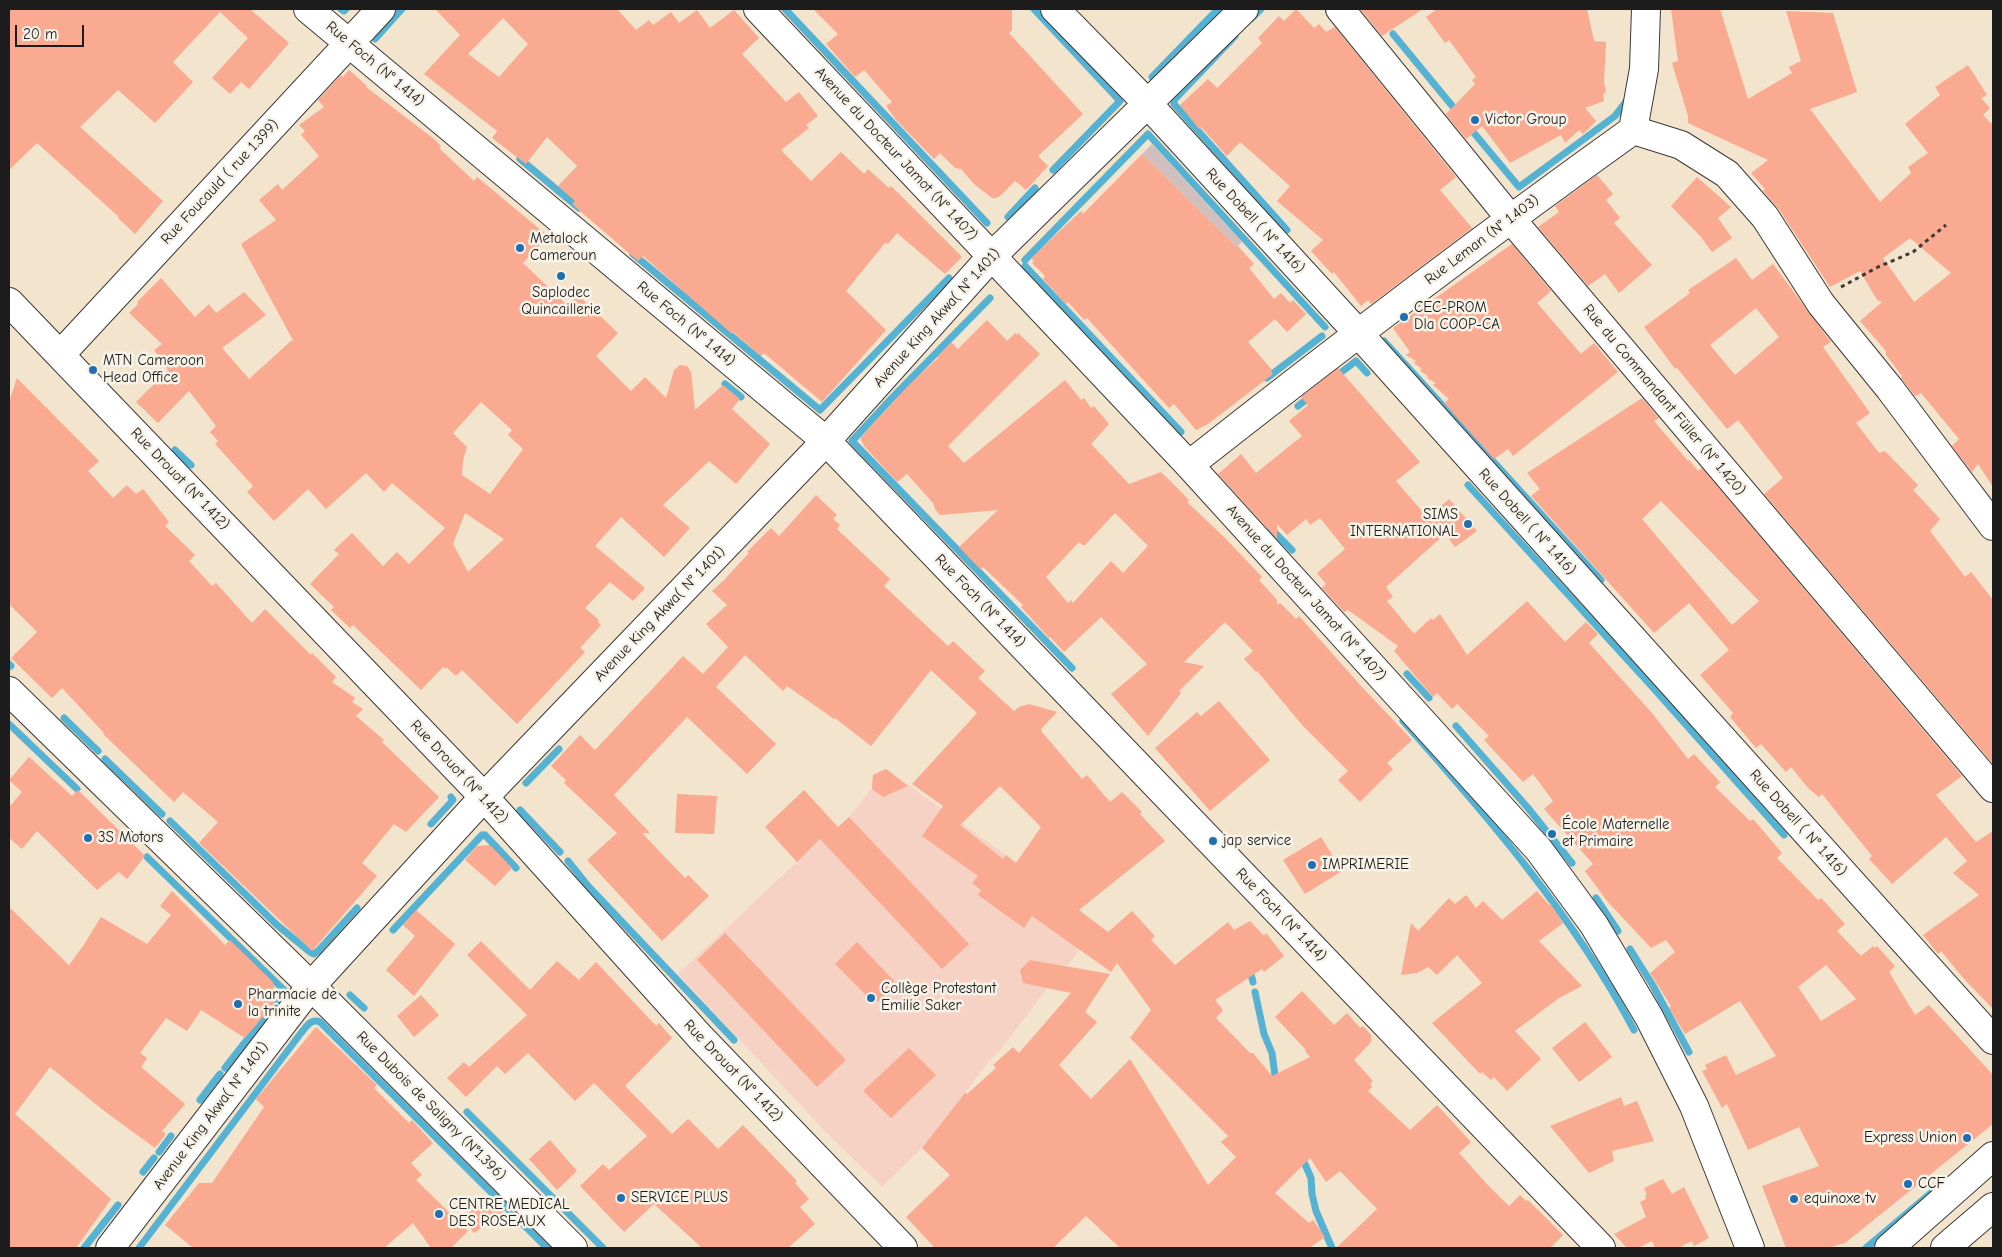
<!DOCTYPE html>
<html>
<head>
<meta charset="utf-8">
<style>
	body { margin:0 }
	#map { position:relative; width:2002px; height:1257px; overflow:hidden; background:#f3e4cd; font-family:"Comic Neue",sans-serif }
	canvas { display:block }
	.frame { position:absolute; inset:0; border:10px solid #1c1c1c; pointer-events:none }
	.scale { position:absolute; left:15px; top:25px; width:69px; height:22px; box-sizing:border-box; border:2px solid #1c1c1c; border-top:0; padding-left:6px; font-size:15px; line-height:18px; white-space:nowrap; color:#1c1c1c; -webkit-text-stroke:4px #f7f3e8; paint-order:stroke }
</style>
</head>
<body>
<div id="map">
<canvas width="2002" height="1257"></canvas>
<div class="frame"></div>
<div class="scale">20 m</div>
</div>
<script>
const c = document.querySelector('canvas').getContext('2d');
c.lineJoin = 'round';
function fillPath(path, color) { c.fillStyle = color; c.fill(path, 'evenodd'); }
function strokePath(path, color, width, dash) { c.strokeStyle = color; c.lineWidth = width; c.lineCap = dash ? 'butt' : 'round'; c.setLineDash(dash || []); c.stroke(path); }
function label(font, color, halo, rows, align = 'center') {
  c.font = font + ' "Comic Neue",sans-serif'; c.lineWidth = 5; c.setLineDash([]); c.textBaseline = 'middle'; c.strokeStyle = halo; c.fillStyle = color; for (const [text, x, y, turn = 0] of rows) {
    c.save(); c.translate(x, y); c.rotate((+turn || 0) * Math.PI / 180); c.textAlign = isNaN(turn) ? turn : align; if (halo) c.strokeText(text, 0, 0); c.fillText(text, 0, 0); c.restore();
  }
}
fillPath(new Path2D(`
	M886 769 999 850 1095 925 1068 966 1065 965 998 1053 989 1061 934 1134 922 1148 882 1187 822 1128 678 974 822 838 825 840 849 817 871 789 873 775Z`), '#f6d2c4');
fillPath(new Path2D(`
	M1152 144 1242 242 1237 247 1142 154Z`), '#d1bfbe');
strokePath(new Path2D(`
	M341 9 344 11 346 9
	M785 9 987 223
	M1034 9 1120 101 1053 170
	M1251 19 1261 9
	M1393 34 1458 113
	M1235 36 1174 100V104L1287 230
	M375 39 402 9
	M1152 77 1218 9
	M1469 127 1519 187 1615 116 1628 99
	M520 159 579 208
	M1008 217 1035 188
	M633 254 820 410 949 278
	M1025 260 1148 134 1325 327
	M1025 266 1181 432
	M990 298 891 399 852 441 1072 668
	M1384 341 1601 580
	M1335 377 1356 361 1367 373
	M1267 378 1322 336
	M725 384 741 397
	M1298 406 1311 396
	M175 450 191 465
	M1468 485 1655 690 1784 835
	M1271 529 1292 550
	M9 664 11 666
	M1407 674 1429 698
	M64 718 98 751
	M1403 721C1489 818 1573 915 1634 1030
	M9 724 77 789
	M1456 726 1528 808 1572 863
	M105 759 162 814
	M526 783 559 749
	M520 810 560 852
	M170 821 277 925 310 952 314 954 318 951 357 908
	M431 824 453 800 451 797
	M485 835 516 868
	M147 857 285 991 225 1068
	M568 861 588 886 734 1040
	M1596 898 1618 931
	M393 930 482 835
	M1630 949 1652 984 1689 1052
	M1249 967 1253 982
	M1255 992 1264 1034 1272 1053 1276 1083
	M350 995 364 1008
	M200 1100 220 1074
	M467 1112 603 1248
	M159 1152 171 1136
	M1301 1155 1311 1178 1312 1194 1316 1211 1332 1248
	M143 1172 154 1158
	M84 1248 118 1205
	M139 1248 301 1033C306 1027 311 1018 320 1022L547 1248
	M1866 1248 1931 1193`), '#55b2d3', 7);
fillPath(new Path2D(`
	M9 9H250L289 43 249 89 241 82 230 94 212 78 248 38 220 12 173 62 193 82 155 123 118 90 80 127 163 201 135 234 118 218 119 217 37 143 9 170Z
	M435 9H617L636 30 649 20 653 25 671 12 679 23 697 10 710 28 734 10 759 38 742 54 786 102 799 92 818 116 806 125 809 128 781 150 811 181 841 152 864 174 868 169 889 188 891 186 962 257 945 274 897 233 888 244 885 243 846 291 886 330 822 402 764 353 761 356 733 332 732 334 643 256 638 261 572 204 575 201 558 186 577 166 547 137 526 164 492 138 497 131 424 74 460 35ZM503 18 528 44 499 77 468 54Z
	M813 9H1012V30L1009 33 1083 114 1038 156 1048 166 1026 190 1015 181 1000 196 996 198H992L975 185 961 169 955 168 940 153 934 159 896 120 886 106 892 102 864 70 855 77 826 44 838 34Z
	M1296 9 1314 28 1319 24 1326 32 1335 27 1456 177 1440 190 1472 228 1371 304 1368 300 1361 306 1334 272 1332 274 1311 251 1323 240 1277 201 1290 186 1240 142 1227 156 1201 127 1199 129 1180 105 1208 79 1217 88 1262 43 1258 38 1279 16 1284 21Z
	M1363 9H1423L1382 36 1361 10Z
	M1437 9H1587L1594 41 1606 42 1604 82 1606 92 1603 94 1604 101 1585 108 1596 121 1583 134 1579 130 1565 143 1561 135 1510 163 1482 126 1466 139 1443 111 1446 114 1475 84 1472 80 1476 77 1449 40 1445 43 1426 17Z
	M1671 9H1720L1748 99 1792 73 1789 67 1801 61 1786 11 1833 13 1857 92 1810 109 1880 202 1911 173 1908 167 1928 153 1905 124 1940 95 1935 87 1968 65 1987 95 1981 98 1990 108 1983 115 1993 125V487L1978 464 1972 472 1952 446 1959 439 1921 393 1915 396 1901 378 1902 376 1886 355V351L1860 321 1882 302 1877 300 1860 271 1830 287 1778 208 1763 191 1765 189 1751 173 1768 160 1688 123V116L1672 63 1678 61ZM1910 238 1951 273 1914 302 1883 258Z
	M349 70 367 86 366 87 434 139 441 146 439 148 474 181 477 177 548 236 523 263 568 306 578 295 618 333 596 356 631 391 645 377 666 398 674 370 680 365 687 366 691 372 695 410 723 385 740 399 732 409 770 444 736 484 709 461 663 505 690 528 664 557 621 517 595 546 645 588 633 601 610 582 585 608 599 620 598 622 601 625 580 648 585 652 517 724 462 670 456 676 446 667 445 669 443 667 421 690 353 625 350 628 331 610 334 607 310 584 339 554 334 550 352 533 383 566 397 552 409 564 445 528 392 483 384 492 366 473 326 509 308 489 274 521 247 492 253 486 215 444 218 441 210 432 216 426 189 391 158 423 136 402 168 370 154 350 162 344 129 313 138 304 137 302 161 278 195 317 209 304 216 313 244 292 266 315 222 348 249 379 292 340 295 344 241 244 276 220 259 200 278 184 282 190 319 156 301 135 305 131 299 125 324 107 318 100 341 75 343 77ZM481 402 512 430 508 435 523 449 490 494 462 475 463 460 467 447 453 433ZM465 513 504 539 468 572 453 544Z
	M1142 154 1237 247 1238 246 1254 264 1249 268 1274 299 1281 293 1290 303 1293 300 1306 314 1287 332 1275 319 1248 342 1272 370 1271 371 1273 374 1208 424 1196 430 1174 404 1169 408 1087 318 1084 320 1068 302 1066 304 1043 279 1045 276 1032 263 1034 261 1031 258 1081 211 1083 214Z
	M1597 175 1613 194 1606 200 1620 218 1614 223 1652 265 1619 293 1605 274 1588 286 1538 227 1559 212 1555 206Z
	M1697 177 1731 207 1718 218 1732 238 1712 252 1701 237 1671 206Z
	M1512 244 1551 291 1537 303 1581 354 1594 343 1618 372 1513 456 1508 449 1494 459 1444 403 1449 399 1433 385 1436 383 1427 378 1428 376 1420 371 1422 369 1414 363 1416 361 1406 355 1410 352 1393 328Z
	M1736 258 1752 280 1773 264 1831 342 1823 347 1870 413 1856 423 1879 453 1885 451 1918 485 1913 490 1940 519 1930 531 1965 577 1971 572 1993 600V764L1764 494 1783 478 1738 420 1727 429 1677 368 1675 369 1644 327 1690 293 1688 290ZM1756 308 1779 337 1735 375 1710 345Z
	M987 320 1007 341 1015 333 1017 335 1018 333 1040 354 948 446 964 463 1065 380 1081 400 1084 398 1091 408 1094 406 1109 424 1091 444 1129 484 1161 472 1189 500 1187 502 1225 538 1262 577 1259 580 1277 600V605L1280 603 1296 619 1299 616 1361 686 1412 740 1387 763 1393 769 1360 802 1338 780 1348 771 1303 726 1257 671 1256 672 1244 659 1253 651 1225 622 1184 662 1204 666 1179 691 1181 693 1148 736 1111 694 1147 664 1101 617 1064 652 1050 637 1049 638 1021 607 1023 605 983 567 980 569 959 547 998 510 940 515 935 509 933 503 907 474 897 482 864 446 860 438 909 385 938 358 937 357 951 342 958 349ZM1115 513 1148 546 1123 573 1111 561 1073 603 1071 600 1068 603 1046 577 1079 542 1084 546Z
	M1338 368 1420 462 1396 481 1428 518 1449 499 1477 531 1455 547 1445 534 1386 587 1393 597 1387 601 1414 634 1431 618 1433 620 1440 614 1467 655 1527 601 1565 642 1586 622 1598 634 1589 643 1652 713 1688 759 1694 754 1720 782 1715 787 1750 821 1753 819 1782 853 1777 858 1818 900 1821 898 1845 924 1837 931 1861 956 1873 946 1875 948 1877 946 1895 966 1889 972 1915 1015 1929 1005 1993 1075V1124L1845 1243 1828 1248H1786L1762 1186 1819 1166 1799 1127 1748 1150 1727 1104 1722 1108 1702 1071 1707 1069 1705 1065 1726 1055 1736 1075 1776 1056 1740 1001 1685 1034 1669 1008 1671 1006 1650 973 1675 952 1666 940 1651 948 1607 901 1585 871 1593 864 1544 809 1553 801 1533 774 1523 782 1484 740 1489 736 1457 704 1452 709 1437 693 1433 697 1394 651 1398 646 1348 610 1344 612 1322 588 1326 584 1317 573 1345 549 1320 518 1310 525 1306 519 1287 535 1277 524V539L1218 474 1241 454 1256 473 1302 436 1289 421 1308 405 1301 397ZM1826 965 1856 999 1821 1021 1798 987Z
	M17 378 99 461 88 471 113 498 127 485 136 494 143 489 169 522 165 526 195 555 189 561 212 586 216 583 252 623 265 609 311 655 312 653 336 677 332 682 355 698 352 702 363 709 356 716 384 740 382 742 439 797 406 832 394 824 362 863 377 876 312 951 199 843 218 822 183 792 174 802 103 734 104 733 62 688 52 698 11 658 37 632 9 604V402Z
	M1642 398 1659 418 1654 421 1688 461 1689 460 1698 471 1702 468 1962 776 1936 795 1976 842 1993 831V1009L1964 979 1941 951 1938 954 1923 935 1979 895 1953 873 1967 861 1946 837 1892 884 1869 859 1872 856 1822 794 1819 797 1807 787 1791 767 1786 772 1761 744 1756 748 1730 717 1733 713 1700 675 1729 650 1689 603 1654 633 1531 496 1540 489 1527 473ZM1661 501 1759 601 1732 625 1642 519Z
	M816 495 837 515 833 519 840 525 837 529 890 579 884 586 948 646 953 641 985 671 978 678 1014 711 1019 707 1029 704 1057 712 1041 729 1042 732 1082 779 1087 775 1110 802 1122 792 1142 812 1140 814 1165 841 1079 910 1108 932 1132 911 1155 936 1151 940 1175 965 1228 922 1234 930 1250 921 1264 936 1266 933 1284 956 1264 972 1262 969 1215 1000 1223 1010 1216 1018 1250 1053H1253L1272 1076 1310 1057 1305 1051 1306 1050 1275 1017 1302 991 1334 1025 1347 1013 1360 1028 1363 1026 1371 1035V1042L1354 1060 1373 1081 1370 1084 1372 1087 1368 1091 1410 1130 1437 1105 1471 1142 1459 1153 1486 1183 1509 1206 1520 1195 1526 1201 1528 1200 1563 1235 1550 1248H1336L1377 1209 1340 1171 1326 1182 1310 1158 1275 1193 1309 1223 1313 1220 1325 1237 1309 1248H1120L1086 1216 1053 1248H935L906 1217 950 1175 922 1148 965 1093 967 1094 996 1068 993 1065 1013 1047 1019 1053 1071 993 1023 983 1020 970 1030 960 1110 974 1085 1012 1097 1022 1059 1065 1091 1099 1130 1059 1208 1185 1236 1157 1221 1142 1228 1136 1130 1038 1151 1010 1117 963 1111 972 1032 916 1024 928 978 895 981 890 972 883 978 876 922 836 943 806 912 784 977 713 931 670 871 746 835 718 834 719 787 686 783 691 745 655 716 687 776 744 747 774 687 717 614 795 650 833H642L685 878 688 875 709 896 662 941 587 860 617 833 564 783 566 780 551 766 580 735 595 750 683 656 703 674 728 647 706 624 727 605 712 591 724 580 749 553 747 552 771 528 779 536ZM1000 786 1041 827 1016 863 1006 855 1003 859 960 825Z
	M1219 701 1270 760 1210 811 1155 748 1197 712 1201 716Z
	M29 757 72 796 78 790 145 856 127 879 119 872 97 890 37 831 22 849 9 838V807L22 792 9 780Z
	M886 769 908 786 883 797 872 789 873 775Z
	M804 790 838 827 849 817 969 944 942 969 820 839 797 862 765 827Z
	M677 794 717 796 714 834 675 833Z
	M1321 837 1342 871 1305 894 1283 860Z
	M490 845 512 868 495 886 465 860 477 846Z
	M172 891 225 945 230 940 273 982 275 993 274 1004 245 1038 201 1010 187 1031 166 1018 140 1053 147 1058 141 1067 185 1104 162 1131 166 1134 155 1148 103 1110 50 1067 15 1114 111 1199 76 1248H9V907L69 965 83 946 101 917 147 944 171 915 160 906Z
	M1537 891 1549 905 1550 903 1563 923 1539 941 1582 986 1559 998 1515 1031 1541 1059 1507 1091 1494 1077 1491 1080 1482 1072 1480 1074 1432 1023 1482 983 1457 955 1437 975 1428 967 1417 973 1401 975 1411 923 1418 931 1449 898 1455 904 1466 895 1476 908 1483 901 1502 920Z
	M416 910 455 944 414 996 386 970 415 936 403 925Z
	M725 933 846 1060 817 1087 697 960Z
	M481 941 530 990 557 961 579 980 596 962 656 1026 659 1023 672 1038 625 1086 672 1134 688 1119 718 1149 743 1125 797 1181 795 1183 809 1199 800 1207 815 1224 788 1248H702L654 1204 624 1232 580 1186 603 1164 609 1170 647 1136 594 1083 575 1101 528 1053 505 1074 497 1066 466 1097 447 1078 464 1062 469 1067 527 1015 467 955Z
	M857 942 895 982 892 985 894 987 878 1002 875 998 872 1001 835 964Z
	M421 995 439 1015 414 1037 397 1016Z
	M1585 1022 1612 1057 1579 1082 1552 1048Z
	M316 1027 377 1085 374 1088 409 1123 412 1120 433 1143 411 1163 422 1175 416 1180 468 1231 451 1248H431L413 1223 384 1248H193L165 1225 199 1183H212L264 1107 256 1099Z
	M909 1048 936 1075 891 1118 863 1091Z
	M1621 1097 1624 1106 1637 1101 1654 1141 1612 1151 1614 1161 1589 1173 1550 1126Z
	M550 1140 577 1171 557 1190 529 1159Z
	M1663 1179 1672 1194 1684 1187 1709 1238 1694 1246 1692 1241 1678 1248H1655L1652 1241 1638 1248H1627L1614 1234 1646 1217 1640 1202 1646 1199 1645 1196 1647 1195 1644 1188Z
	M490 1196 504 1212 474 1233 462 1218Z`), '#f9aa90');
const minor = new Path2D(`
	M308 9 826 441 1601 1248
	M758 9 1189 465 1539 850 1594 925 1649 1017 1694 1106 1750 1248
	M1055 9 1147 103 1358 333 1993 1040
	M1340 9 1510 218 1993 788
	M1633 130 1681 145 1727 174 1765 217 1821 304 1890 389 1993 526
	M9 302 484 797 700 1037 903 1248
	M60 355 381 9
	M1189 465C1335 350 1482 238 1633 130L1644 69 1646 9
	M9 691 311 986 573 1248
	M110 1248 311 986 484 797 826 441 992 256 1244 9`);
const major = new Path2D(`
	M1889 1248 1993 1156
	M1945 1248 1993 1207`);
strokePath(minor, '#3c3a37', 30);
strokePath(major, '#3c3a37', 30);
strokePath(new Path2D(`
	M1841 287 1878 267 1913 252 1946 225`), '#3c3a37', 3, [4, 4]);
strokePath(minor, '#fff', 28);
strokePath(major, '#fff', 28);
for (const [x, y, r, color] of [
	[1475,120,5,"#1f6fb2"],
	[520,248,5,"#1f6fb2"],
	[561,276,5,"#1f6fb2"],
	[1404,317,5,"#1f6fb2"],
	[93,370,5,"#1f6fb2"],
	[1468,524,5,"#1f6fb2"],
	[1552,834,5,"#1f6fb2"],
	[88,838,5,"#1f6fb2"],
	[1213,841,5,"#1f6fb2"],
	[1312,865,5,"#1f6fb2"],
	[871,998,5,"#1f6fb2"],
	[238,1004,5,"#1f6fb2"],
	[1967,1138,5,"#1f6fb2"],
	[1908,1184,5,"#1f6fb2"],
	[621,1198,5,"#1f6fb2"],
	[1794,1199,5,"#1f6fb2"],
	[439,1214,5,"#1f6fb2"]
]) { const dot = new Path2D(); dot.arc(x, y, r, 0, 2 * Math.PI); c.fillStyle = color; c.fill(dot); strokePath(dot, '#f7f3e8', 2); }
label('15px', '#1c1c1c', '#f7f3e8', [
	["Rue Foch (N° 1.414)",375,64,40],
	["Avenue du Docteur Jamot (N° 1.407)",896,154,47],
	["Rue Foucauld ( rue 1.399)",220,182,-47],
	["Rue Dobell ( N° 1.416)",1255,221,47],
	["Rue Leman (N° 1.403)",1482,240,-37],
	["Avenue King Akwa( N° 1.401)",937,318,-48],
	["Rue Foch (N° 1.414)",686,324,40],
	["Rue du Commandant Füller (N° 1.420)",1664,400,50],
	["Rue Drouot (N° 1.412)",180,479,46],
	["Rue Dobell ( N° 1.416)",1527,522,48],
	["Avenue du Docteur Jamot (N° 1.407)",1306,593,48],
	["Rue Foch (N° 1.414)",980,601,46],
	["Avenue King Akwa( N° 1.401)",660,614,-46],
	["Rue Drouot (N° 1.412)",459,772,47],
	["Rue Dobell ( N° 1.416)",1798,823,48],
	["Rue Foch (N° 1.414)",1281,915,46],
	["Rue Drouot (N° 1.412)",733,1071,46],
	["Rue Dubois de Saligny (N°1.396)",431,1106,45],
	["Avenue King Akwa( N° 1.401)",211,1116,-53]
]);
label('15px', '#1c1c1c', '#f7f3e8', [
	["Victor Group",1485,120],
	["Metalock",530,239],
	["Cameroun",530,256],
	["Saplodec",561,293,"center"],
	["Quincaillerie",561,310,"center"],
	["CEC-PROM",1414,308],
	["Dla COOP-CA",1414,325],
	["MTN Cameroon",103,361],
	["Head Office",103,378],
	["SIMS",1458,515,"right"],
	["INTERNATIONAL",1458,532,"right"],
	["École Maternelle",1562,825],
	["et Primaire",1562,842],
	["3S Motors",98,838],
	["jap service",1223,841],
	["IMPRIMERIE",1322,865],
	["Collège Protestant",881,989],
	["Emilie Saker",881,1006],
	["Pharmacie de",248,995],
	["la trinite",248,1012],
	["Express Union",1957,1138,"right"],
	["CCF",1918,1184],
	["SERVICE PLUS",631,1198],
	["equinoxe tv",1804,1199],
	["CENTRE MEDICAL",449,1205],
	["DES ROSEAUX",449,1222]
], 'left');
</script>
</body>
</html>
